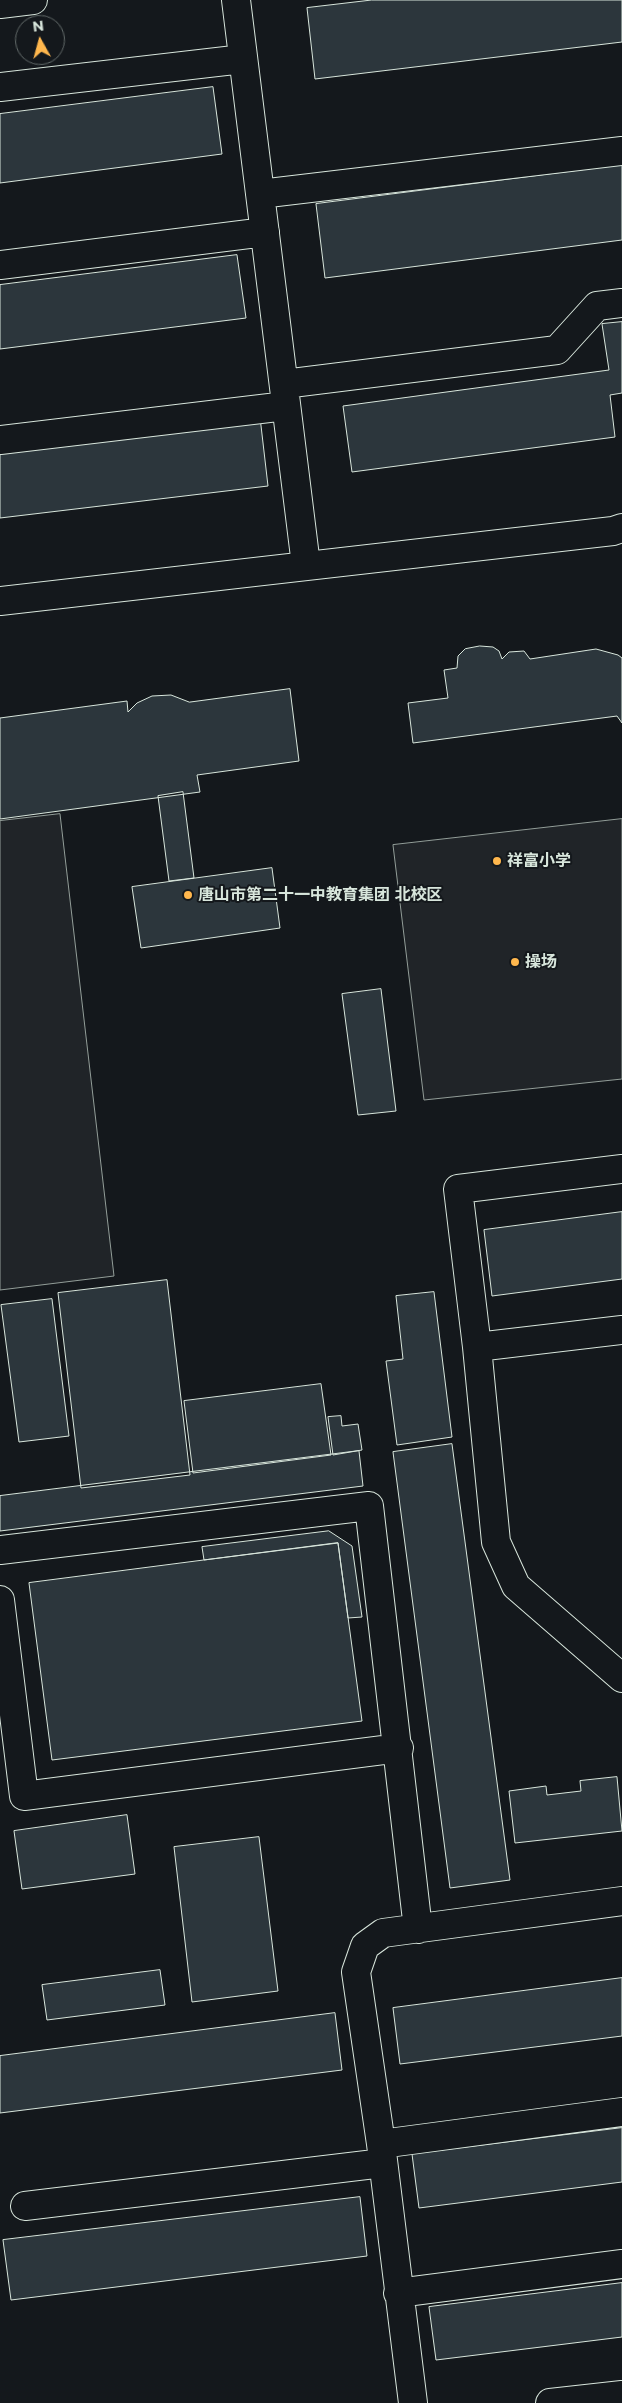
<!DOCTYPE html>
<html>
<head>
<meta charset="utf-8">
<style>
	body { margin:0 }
	#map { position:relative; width:622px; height:2403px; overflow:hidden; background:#14181c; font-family:Montserrat,sans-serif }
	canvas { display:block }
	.north { position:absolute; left:15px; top:15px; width:50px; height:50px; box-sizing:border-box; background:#14181c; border:1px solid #626a69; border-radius:50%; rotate:353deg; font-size:14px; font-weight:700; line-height:20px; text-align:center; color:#d8e6dc }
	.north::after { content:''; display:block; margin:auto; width:18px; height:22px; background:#ffb74d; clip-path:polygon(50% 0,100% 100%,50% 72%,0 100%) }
</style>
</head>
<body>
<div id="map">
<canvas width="622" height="2403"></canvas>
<div class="north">N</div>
</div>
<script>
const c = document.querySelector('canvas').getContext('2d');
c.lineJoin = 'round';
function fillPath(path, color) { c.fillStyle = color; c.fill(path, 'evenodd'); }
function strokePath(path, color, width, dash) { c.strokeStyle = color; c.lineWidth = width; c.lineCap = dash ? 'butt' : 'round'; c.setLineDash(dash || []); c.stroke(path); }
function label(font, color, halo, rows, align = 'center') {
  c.font = font + ' Montserrat,"Noto Sans SC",sans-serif'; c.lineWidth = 4; c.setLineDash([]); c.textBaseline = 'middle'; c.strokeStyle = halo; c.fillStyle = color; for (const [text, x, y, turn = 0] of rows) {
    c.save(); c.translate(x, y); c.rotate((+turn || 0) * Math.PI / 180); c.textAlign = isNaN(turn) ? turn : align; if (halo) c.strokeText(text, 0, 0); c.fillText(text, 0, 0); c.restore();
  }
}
const green = new Path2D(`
	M60 814 114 1276 0 1290V821Z
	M622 819V1079L424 1100 393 845Z`);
fillPath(green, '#202428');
strokePath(green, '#939e99', 1);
const building = new Path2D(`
	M372 0H622V42L315 79 307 8Z
	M213 87 222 154 0 183V114Z
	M622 165V240L325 278 316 204Z
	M237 255 246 318 0 349V285Z
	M622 322V393L610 395 615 437 352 472 343 406 609 370 602 324Z
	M260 417 268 486 0 518V449Z
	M480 646 493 647 499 651 502 659 509 652 524 651 530 659 596 649 618 655 622 658V723L617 716 413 743 408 703 448 698 444 670 457 668 458 656 465 649Z
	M290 689 299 761 197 775 200 792 0 819V718L127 701 128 712 137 703 152 696 171 695 189 702Z
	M183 792 194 878 169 881 158 796Z
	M272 868 280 928 141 948 132 887Z
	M381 989 396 1111 358 1115 342 994Z
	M622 1212V1279L492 1296 484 1230Z
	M167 1280 190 1475 81 1488 58 1293Z
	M434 1292 452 1437 397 1445 386 1361 403 1359 396 1296Z
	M52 1299 69 1436 19 1442 1 1305Z
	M321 1384 331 1455 193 1473 184 1401Z
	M341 1416 342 1426 358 1424 362 1450 333 1455 328 1417Z
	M452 1444 510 1880 450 1888 393 1452Z
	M359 1451 363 1486 0 1531V1496Z
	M329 1531 352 1546 362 1617 348 1618 338 1543 204 1560 202 1547Z
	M338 1543 362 1721 52 1760 29 1583Z
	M617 1777 622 1831 515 1843 509 1791 546 1786 547 1795 581 1791 580 1781Z
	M127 1815 135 1874 22 1889 14 1831Z
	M259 1837 278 1991 192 2002 174 1847Z
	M160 1970 165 2005 47 2020 42 1985Z
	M622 1978V2036L400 2064 393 2008Z
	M335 2013 342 2070 0 2113V2056Z
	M622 2128V2182L419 2208 412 2154Z
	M360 2197 367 2256 11 2300 3 2240Z
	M622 2283V2337L436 2360 429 2307Z`);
fillPath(building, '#2c363c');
strokePath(building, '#d8e6dc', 1);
const minor = new Path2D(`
	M236 0 306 565
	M0 4 33 0
	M0 87 243 59
	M260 194 622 151
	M0 265 265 232
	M284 384 557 350 597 306 622 303
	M0 440 286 406
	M0 601 613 531 622 528
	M622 1169 458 1189 477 1347 496 1542 516 1586 622 1678
	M477 1347 622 1330
	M0 1550 369 1506 418 1929
	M0 1600 24 1796 399 1748
	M381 2144 622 2112
	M25 2206 383 2163
	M398 2293 622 2264
	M413 2403 381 2144 356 1972 365 1946 383 1933 622 1901
	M550 2403 622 2395`);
strokePath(minor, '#d8e6dc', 30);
strokePath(minor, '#14181c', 28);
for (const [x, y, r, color] of [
	[497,861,5,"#ffb74d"],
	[188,895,5,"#ffb74d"],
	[515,962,5,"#ffb74d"]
]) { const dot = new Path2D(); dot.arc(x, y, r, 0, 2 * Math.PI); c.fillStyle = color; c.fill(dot); strokePath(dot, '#14181c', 2); }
label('bold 16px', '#d8e6dc', '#14181c', [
	["祥富小学",507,861],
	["唐山市第二十一中教育集团 北校区",198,895],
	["操场",525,962]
], 'left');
</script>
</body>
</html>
